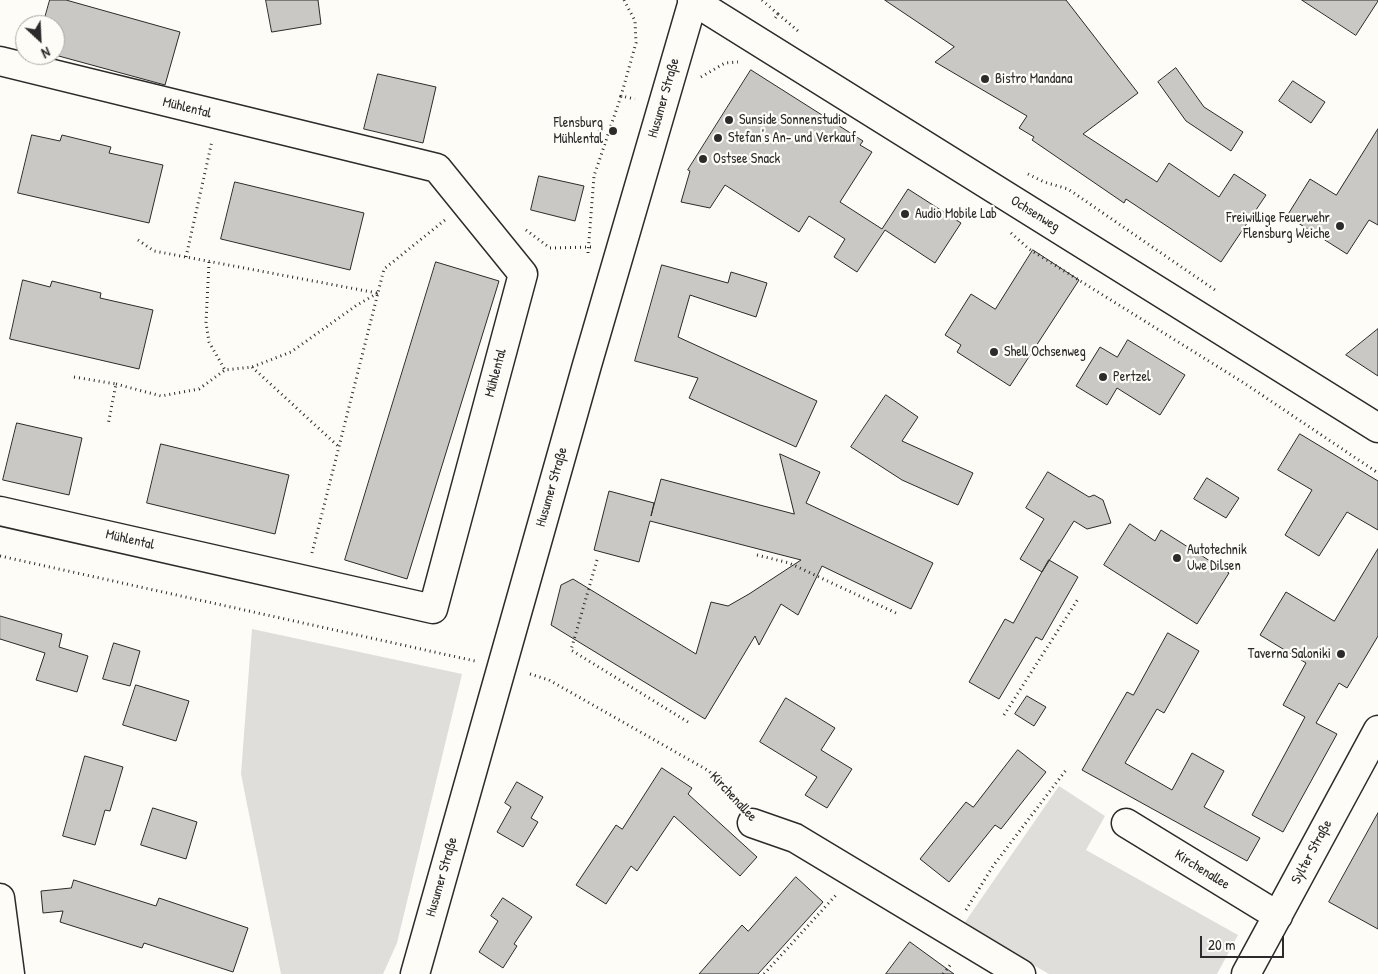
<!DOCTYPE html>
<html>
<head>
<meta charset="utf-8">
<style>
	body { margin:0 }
	#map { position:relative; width:1378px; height:974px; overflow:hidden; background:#fdfcf7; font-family:"Patrick Hand",sans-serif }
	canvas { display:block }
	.north { position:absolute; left:15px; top:15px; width:50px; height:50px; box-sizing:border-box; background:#fdfcf7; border:1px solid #a9a8a5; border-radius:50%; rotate:155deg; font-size:14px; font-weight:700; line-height:20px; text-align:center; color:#2b2b2b }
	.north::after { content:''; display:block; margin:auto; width:18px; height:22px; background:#2b2b2b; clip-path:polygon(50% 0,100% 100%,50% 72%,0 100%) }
	.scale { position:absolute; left:1200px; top:936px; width:84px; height:22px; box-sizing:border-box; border:2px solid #2b2b2b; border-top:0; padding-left:6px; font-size:15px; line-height:18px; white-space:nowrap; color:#2b2b2b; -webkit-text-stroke:4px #fdfcf7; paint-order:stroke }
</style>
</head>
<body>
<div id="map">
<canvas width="1378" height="974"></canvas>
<div class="north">N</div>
<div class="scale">20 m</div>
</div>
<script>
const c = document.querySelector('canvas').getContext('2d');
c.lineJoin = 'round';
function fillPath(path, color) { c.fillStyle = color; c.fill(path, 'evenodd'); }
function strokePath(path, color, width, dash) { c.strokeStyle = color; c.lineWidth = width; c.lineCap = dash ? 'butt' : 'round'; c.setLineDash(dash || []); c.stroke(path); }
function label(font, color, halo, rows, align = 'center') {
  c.font = font + ' "Patrick Hand",sans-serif'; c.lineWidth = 4.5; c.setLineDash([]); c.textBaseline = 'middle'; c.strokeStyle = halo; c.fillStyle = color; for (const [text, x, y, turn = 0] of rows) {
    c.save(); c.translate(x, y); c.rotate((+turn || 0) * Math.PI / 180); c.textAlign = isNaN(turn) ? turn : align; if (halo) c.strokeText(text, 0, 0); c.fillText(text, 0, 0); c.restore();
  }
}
fillPath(new Path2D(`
	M252 629 462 674 397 943 383 974H281L241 774Z
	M1059 786 1105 816 1086 850 1238 935 1217 974H1049L963 925Z`), '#dfdeda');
const building = new Path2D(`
	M50 0H66L180 32 165 85 55 55V25H43Z
	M266 0H318L321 24 272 32Z
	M885 0H1066L1138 93 1083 134 1157 182 1169 163 1219 197 1234 174 1266 195 1221 262 1126 199 1124 203 1032 140 1034 137 1019 128 1027 116 935 62 954 47Z
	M1302 0H1378V1L1356 35Z
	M1176 68 1204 107 1243 132 1231 151 1186 121 1158 82Z
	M751 70 863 141 860 145 872 152 840 202 882 229 908 189 961 223 935 263 885 230 857 272 834 257 845 239 809 216 799 232 725 185 710 208 681 202 690 171 688 170Z
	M378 74 436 87 423 143 364 129Z
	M1293 81 1325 102 1311 123 1279 101Z
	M1378 129V225L1369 220 1347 254 1287 216 1310 179 1336 195Z
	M32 135 60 141 62 135 111 147 109 153 163 165 149 223 18 193Z
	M539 176 584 186 575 221 531 210Z
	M235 182 364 213 350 270 221 239Z
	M1033 250 1079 280 1010 386 957 352 961 345 945 335 971 294 995 309Z
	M436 262 499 281 407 579 345 560Z
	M662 265 728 283 731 272 767 283 756 317 690 295 678 337 817 401 796 447 689 398 698 378 635 361Z
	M23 280 50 287 52 281 101 293 100 298 153 310 139 369 10 339Z
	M1378 329V376L1346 355Z
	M1128 340 1185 375 1160 415 1117 388 1107 405 1076 386 1100 347 1117 357Z
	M886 395 918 417 902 441 973 473 958 505 902 480 851 447Z
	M17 423 82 438 69 495 3 480Z
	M1300 434 1378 481V530L1347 512 1319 556 1285 535 1312 490 1278 470Z
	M161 444 289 475 275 534 147 503Z
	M780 454 820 472 806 503 933 563 911 609 822 566 798 615 781 604 759 645 755 636 705 719 551 625 561 585 573 579 696 654 711 602 728 606 749 594 801 560 650 521 639 562 594 550 609 491 654 503 651 516 661 479 794 514Z
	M1048 472 1089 497 1094 495 1103 500 1111 523 1087 529 1074 521 1042 572 1020 559 1044 519 1026 508Z
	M1207 478 1239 498 1226 518 1194 499Z
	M1130 524 1155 541 1161 530 1229 573 1197 624 1104 565Z
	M1378 549V636L1347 688 1339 683 1316 723 1337 734 1283 832 1252 815 1305 717 1283 705 1306 663 1260 635 1286 592 1334 621Z
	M1049 560 1078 577 1042 640 1036 637 999 699 969 682 1005 619 1013 623Z
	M0 616 62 634 59 647 88 656 77 692 36 680 45 653 0 639Z
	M1168 633 1199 651 1164 713 1157 709 1125 763 1172 790 1192 753 1224 771 1204 807 1260 838 1247 861 1082 770 1127 692 1133 695Z
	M114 643 140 651 130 686 103 679Z
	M136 685 189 701 176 741 123 725Z
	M1027 696 1046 707 1034 726 1015 714Z
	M786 698 835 728 821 750 852 769 827 808 805 795 817 777 760 742Z
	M1018 750 1046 772 1001 829 995 825 949 882 920 859 966 802 973 807Z
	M85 756 123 767 110 811 105 810 95 845 63 836Z
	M662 768 692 788 688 794 757 857 740 876 674 816 637 871 631 866 606 904 576 885 616 825 622 829Z
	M517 782 543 797 531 818 538 822 523 847 497 832 511 807 505 803Z
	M153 808 197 822 186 859 141 845Z
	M1378 813V929L1329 902Z
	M796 877 823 902 758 974H699L742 925 748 931Z
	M74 880 156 906 159 898 248 928 233 972 144 943 142 948 60 922 63 911 43 913 41 891 71 888Z
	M503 898 532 917 514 944 517 946 503 968 479 952 498 921 491 916Z
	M910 942 954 974H886Z`);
fillPath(building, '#c9c8c4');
strokePath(building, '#2b2b2b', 1);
const minor = new Path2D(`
	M0 61 437 168 523 274 433 609 0 511
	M752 823 795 838 1021 974
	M1126 823 1278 916
	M0 898 10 974
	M1246 974 1378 730`);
const secondary = new Path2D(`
	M692 0 1378 428
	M415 974 587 365 693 1`);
strokePath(minor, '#2b2b2b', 31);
strokePath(secondary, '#2b2b2b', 31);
strokePath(new Path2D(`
	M624 0 635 21 636 43 621 96 635 99
	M762 0 778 14 774 20
	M778 14 798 31
	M701 77 725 63 738 62
	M1028 174 1044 182 1068 189 1215 290
	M526 230 550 248 591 247
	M1011 233 1029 249 1244 383 1378 473
	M138 240 154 251 377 293
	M588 253 594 176 621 96
	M186 257 212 141
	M209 262 206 323 209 342 225 370
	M252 367 339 447
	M74 377 116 384 108 425
	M116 384 161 396 199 389 225 370 252 367 291 352 357 305 378 293
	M312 553 384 269 445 220
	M757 555 789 563 898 614
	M0 556 475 661
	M597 560 571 650 688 722
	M530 674 549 680 709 771 736 803
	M1004 715 1078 599
	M966 910 993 866 1066 770
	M764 974 836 895
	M943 974 951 964`), '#2b2b2b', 3, [1, 4]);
strokePath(minor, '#fdfcf7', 28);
strokePath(secondary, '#fdfcf7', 28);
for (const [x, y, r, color] of [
	[985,79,5,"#2b2b2b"],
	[729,120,5,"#2b2b2b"],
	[613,131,5,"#2b2b2b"],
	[718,138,5,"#2b2b2b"],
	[703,159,5,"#2b2b2b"],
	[905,214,5,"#2b2b2b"],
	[1340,226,5,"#2b2b2b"],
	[994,352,5,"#2b2b2b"],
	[1103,377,5,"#2b2b2b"],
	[1177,558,5,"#2b2b2b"],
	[1341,654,5,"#2b2b2b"]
]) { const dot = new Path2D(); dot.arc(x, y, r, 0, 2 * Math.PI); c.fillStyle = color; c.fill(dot); strokePath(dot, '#fdfcf7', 2); }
label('14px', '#2b2b2b', '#fdfcf7', [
	["Bistro Mandana",995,79],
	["Sunside Sonnenstudio",739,120],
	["Flensburg",603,123,"right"],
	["Mühlental",603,139,"right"],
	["Stefan's An- und Verkauf",728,138],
	["Ostsee Snack",713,159],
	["Audio Mobile Lab",915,214],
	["Freiwillige Feuerwehr",1330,218,"right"],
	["Flensburg Weiche",1330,234,"right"],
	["Shell Ochsenweg",1004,352],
	["Pertzel",1113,377],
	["Autotechnik",1187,550],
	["Uwe Dilsen",1187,566],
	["Taverna Saloniki",1331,654,"right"]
], 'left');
label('14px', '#2b2b2b', '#fdfcf7', [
	["Husumer Straße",664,98,-74],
	["Mühlental",187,108,14],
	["Ochsenweg",1035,214,32],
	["Mühlental",496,373,-75],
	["Husumer Straße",552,487,-74],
	["Mühlental",130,540,13],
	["Kirchenallee",733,797,47],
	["Sylter Straße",1312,852,-62],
	["Kirchenallee",1202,870,32],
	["Husumer Straße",442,877,-74]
]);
</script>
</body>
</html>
